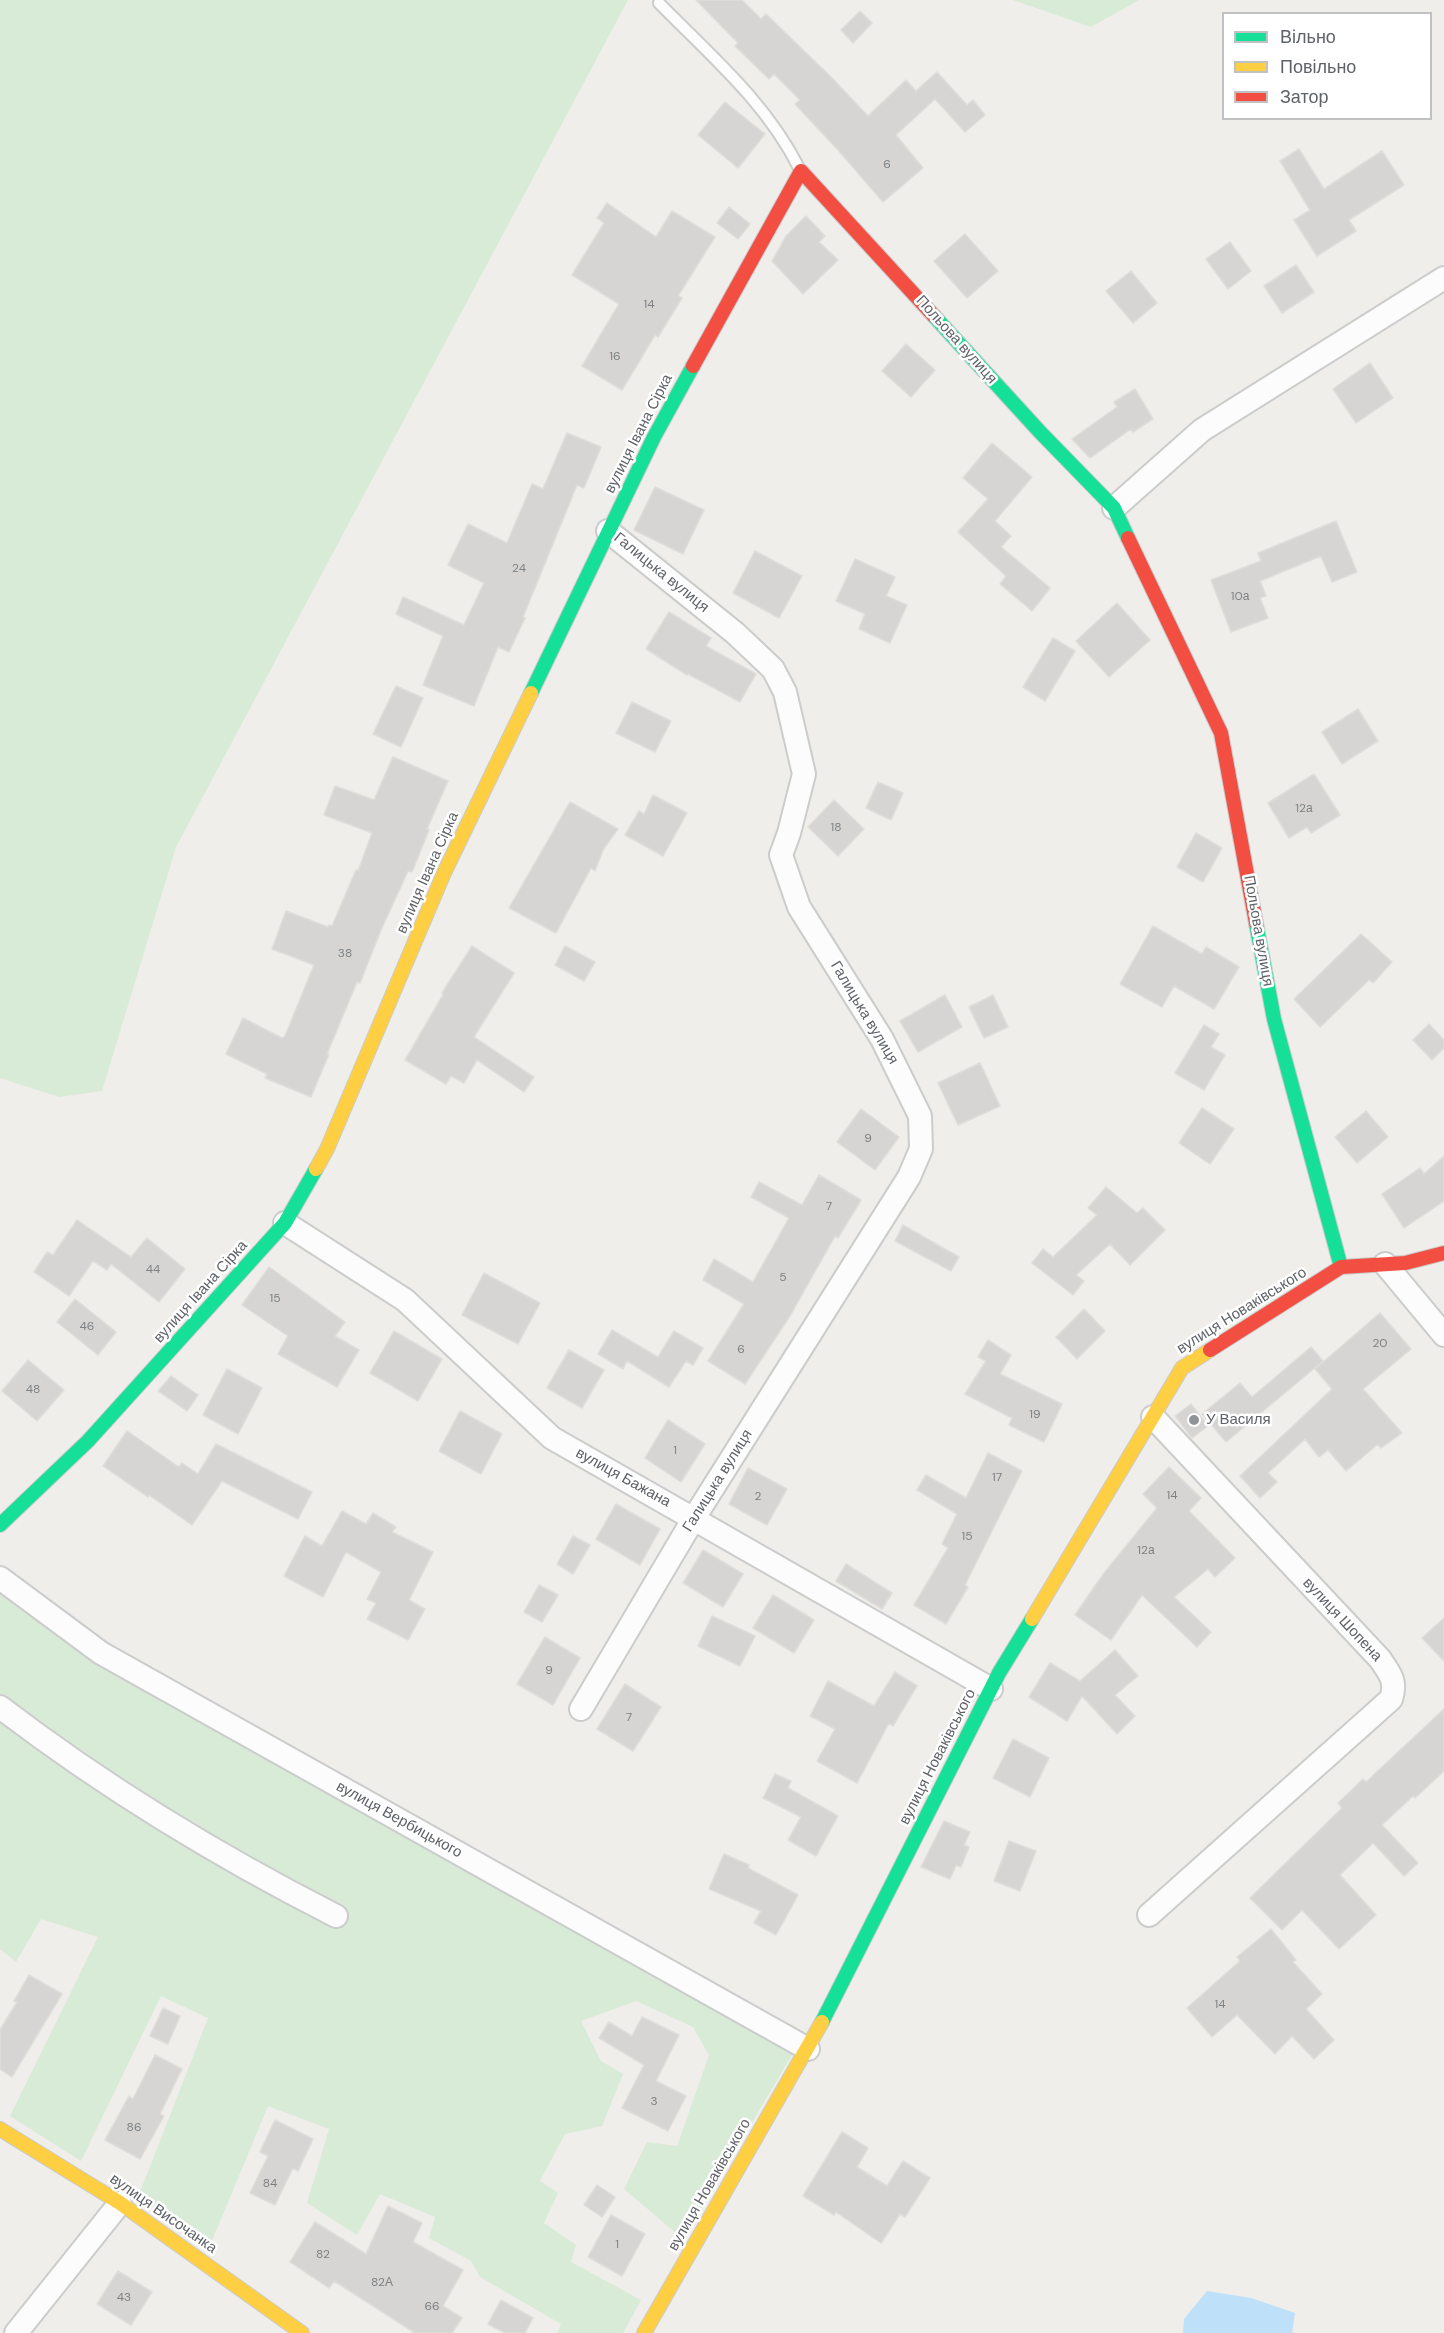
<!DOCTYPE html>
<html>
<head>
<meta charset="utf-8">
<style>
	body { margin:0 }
	#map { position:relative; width:1444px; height:2333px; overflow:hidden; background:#efeeea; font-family:"DM Sans",sans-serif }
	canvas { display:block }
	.legend { position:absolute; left:1222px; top:12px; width:210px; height:108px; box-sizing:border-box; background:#fff; border:2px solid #bfc1c3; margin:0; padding:8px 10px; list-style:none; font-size:18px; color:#5f6368 }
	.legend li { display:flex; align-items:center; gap:12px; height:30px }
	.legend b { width:30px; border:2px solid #bfc1c3 }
</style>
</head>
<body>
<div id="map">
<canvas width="1444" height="2333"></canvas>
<ul class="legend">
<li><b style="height:8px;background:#16e098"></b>Вільно</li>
<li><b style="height:8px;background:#ffcf43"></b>Повільно</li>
<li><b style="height:8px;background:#f24e42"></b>Затор</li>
</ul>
</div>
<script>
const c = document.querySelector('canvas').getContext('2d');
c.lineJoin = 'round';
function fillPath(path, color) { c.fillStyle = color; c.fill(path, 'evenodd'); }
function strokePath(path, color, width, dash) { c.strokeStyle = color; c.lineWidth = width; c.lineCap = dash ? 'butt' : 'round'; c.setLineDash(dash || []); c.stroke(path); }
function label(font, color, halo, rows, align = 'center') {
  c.font = font + ' "DM Sans",sans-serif'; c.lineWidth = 5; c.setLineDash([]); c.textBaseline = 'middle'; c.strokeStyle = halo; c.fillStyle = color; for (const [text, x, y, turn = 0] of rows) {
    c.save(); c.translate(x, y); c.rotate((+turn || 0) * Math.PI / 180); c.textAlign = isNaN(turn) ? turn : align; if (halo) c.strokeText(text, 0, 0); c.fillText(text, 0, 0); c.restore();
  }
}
fillPath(new Path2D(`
	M0 0H628L176 847 102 1091 59 1097 0 1078Z
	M1013 0H1139L1091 27Z
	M0 1587 655 1963 805 2033 683 2239 624 2189 647 2142 677 2146 709 2055 693 2027 636 2001 581 2021 601 2061 623 2074 602 2126 565 2134 540 2181 558 2193 544 2223 576 2245 571 2262 641 2300 623 2333H557L561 2324 480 2277 471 2261 429 2238 435 2217 380 2194 357 2235 307 2203 329 2129 268 2106 209 2248 138 2197 208 2018 161 1996 81 2161 10 2116 98 1937 41 1919 16 1962 0 1949Z`), '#d8ebd6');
fillPath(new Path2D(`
	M1207 2291 1251 2298 1295 2313 1292 2333H1183L1184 2319Z`), '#bfe0f9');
const building = new Path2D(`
	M696 0H742L761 19 766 14 832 78 868 116 906 80 916 91 937 72 967 105 973 100 985 115 965 132 935 99 896 135 923 168 883 202 838 150 795 104 800 100 774 74 769 79 735 46 738 43Z
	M860 11 872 23 853 43 841 30Z
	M725 102 765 134 738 168 698 135Z
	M1299 149 1324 189 1382 151 1404 185 1349 220 1356 231 1317 256 1294 220 1310 210 1280 161Z
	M607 203 656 237 672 211 715 237 678 296 682 298 658 337 655 335 622 390 582 366 619 304 572 275 604 223 597 218Z
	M729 207 750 224 738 239 717 223Z
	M806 216 825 236 819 242 838 260 803 294 772 261 786 236Z
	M965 234 998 271 967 298 934 261Z
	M1230 242 1251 271 1228 289 1206 259Z
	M1296 265 1314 292 1282 313 1264 286Z
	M1131 271 1157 303 1133 323 1106 291Z
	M906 344 935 370 911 397 882 371Z
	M1370 363 1393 398 1356 423 1333 389Z
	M1135 389 1153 419 1133 432 1131 429 1090 458 1072 439 1117 407 1114 402Z
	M567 433 601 447 584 488 577 485 523 617 525 618 509 652 498 647 474 706 423 685 443 636 396 614 403 597 464 625 484 583 448 565 468 524 507 543 532 484 543 489Z
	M992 443 1032 477 995 521 1011 536 1001 547 1050 588 1032 611 1000 584 1006 576 958 532 988 499 963 478Z
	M655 487 704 510 683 554 634 530Z
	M1336 521 1357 572 1332 582 1321 556 1260 581 1266 596 1260 598 1268 618 1231 632 1211 580 1261 561 1258 553Z
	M755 551 802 576 779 618 733 593Z
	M855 559 895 577 886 596 907 605 890 643 859 629 865 614 836 601Z
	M1117 603 1150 640 1109 677 1076 641Z
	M669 612 711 638 706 646 756 674 740 702 688 674 687 675 646 649Z
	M1053 638 1075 651 1045 701 1023 687Z
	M396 686 423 698 401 747 373 734Z
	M632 702 671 721 655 752 616 733Z
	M1358 709 1378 741 1342 764 1322 732Z
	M393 757 448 781 427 829 429 830 412 872 408 871 381 930 360 983 357 982 327 1054H329L311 1097 265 1078 267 1074 226 1054 243 1018 282 1038 285 1036 314 965 272 949 286 911 328 927 329 925 332 926 356 870 358 871 372 833 324 815 335 786 374 800Z
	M1314 774 1340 815 1311 833 1307 827 1289 838 1268 803Z
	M878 782 903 793 891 820 866 808Z
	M653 795 687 813 663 856 625 835 639 811 644 814Z
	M834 800 864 829 838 856 808 827Z
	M570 802 618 829 603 850 595 871 591 868 556 933 509 908Z
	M1196 833 1222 848 1203 882 1177 867Z
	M1153 926 1202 954 1206 947 1239 967 1214 1009 1174 986 1162 1007 1120 984Z
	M1361 934 1392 962 1373 983 1369 980 1320 1027 1294 999Z
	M472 946 514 973 474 1037 534 1077 524 1092 477 1060 464 1083 451 1076 446 1084 405 1060 443 995 442 993Z
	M565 946 595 962 584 981 555 965Z
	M945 995 962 1027 918 1052 900 1021Z
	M993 995 1008 1027 984 1038 969 1007Z
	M1429 1024 1444 1040V1048L1432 1060 1413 1040Z
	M1204 1025 1219 1034 1211 1047 1225 1055 1204 1090 1175 1073Z
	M980 1063 1000 1106 958 1125 938 1083Z
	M1202 1108 1234 1129 1210 1164 1179 1143Z
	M861 1109 899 1137 875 1170 837 1142Z
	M1366 1111 1388 1137 1357 1163 1335 1137Z
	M1444 1156V1201L1404 1228 1382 1194 1420 1168 1424 1174Z
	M819 1175 861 1200 838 1238 835 1236 790 1316 745 1384 708 1361 744 1304 703 1280 714 1259 753 1282 789 1218 751 1197 759 1182 802 1205Z
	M1106 1187 1137 1213 1143 1208 1165 1230 1130 1265 1110 1244 1076 1275 1084 1281 1073 1295 1032 1263 1043 1249 1053 1257 1097 1215 1088 1208Z
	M77 1220 131 1257 147 1238 185 1269 159 1302 111 1264 107 1270 93 1261 69 1296 34 1272 47 1252 53 1255Z
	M903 1225 959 1257 951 1271 895 1241Z
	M269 1267 345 1322 335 1336 359 1350 337 1387 278 1354 288 1336 242 1305Z
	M484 1273 540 1303 518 1344 462 1315Z
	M75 1299 116 1332 98 1355 57 1322Z
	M1084 1309 1105 1331 1077 1359 1056 1337Z
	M1380 1313 1411 1349 1363 1389 1402 1433 1381 1448 1378 1444 1346 1471 1328 1450 1319 1457 1305 1439 1268 1473 1277 1482 1260 1498 1240 1476 1332 1389 1315 1369Z
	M612 1330 658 1357 674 1331 703 1348 693 1365 686 1361 669 1387 627 1361 623 1369 598 1354Z
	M394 1331 442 1359 418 1401 370 1373Z
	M988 1340 1011 1355 1000 1374 1062 1404 1044 1442 1009 1425 1012 1418 965 1394 986 1361 978 1357Z
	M1311 1347 1323 1361 1226 1442 1202 1414 1240 1383 1252 1397Z
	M569 1350 604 1370 582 1408 547 1388Z
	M28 1360 64 1390 37 1421 2 1391Z
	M227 1369 262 1388 238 1434 203 1415Z
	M171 1376 198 1395 187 1411 158 1391Z
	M1191 1404 1208 1426 1192 1438 1175 1416Z
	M460 1411 502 1434 481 1474 439 1451Z
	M668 1420 705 1444 681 1482 645 1458Z
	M127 1431 179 1467 182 1463 198 1474 216 1444 312 1492 298 1519 222 1481 192 1525 149 1495 148 1497 103 1466Z
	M988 1453 1022 1471 965 1585 968 1587 946 1624 914 1605 948 1548 942 1544 957 1514 917 1490 926 1475 966 1498Z
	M1169 1467 1201 1498 1189 1511 1235 1558 1215 1577 1208 1569 1174 1597 1211 1632 1197 1647 1142 1595 1111 1640 1075 1615 1104 1573 1157 1508 1143 1494Z
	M748 1468 787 1489 767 1525 729 1504Z
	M616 1504 660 1529 640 1565 596 1539Z
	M342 1511 366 1524 373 1513 396 1527 392 1532 433 1552 409 1600 425 1609 408 1640 367 1619 376 1603 367 1599 381 1572 346 1552 323 1597 284 1576 305 1536 322 1546Z
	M573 1536 590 1545 573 1574 557 1564Z
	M703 1550 743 1574 723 1607 683 1583Z
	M846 1564 892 1593 882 1609 836 1581Z
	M539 1585 558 1595 542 1622 524 1612Z
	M773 1595 814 1620 794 1653 753 1628Z
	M712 1616 755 1636 740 1666 698 1646Z
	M1444 1618V1661L1422 1638Z
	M545 1637 580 1658 553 1705 517 1684Z
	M1115 1650 1138 1676 1115 1695 1135 1716 1117 1734 1082 1696 1067 1721 1029 1697 1050 1663 1080 1681Z
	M895 1672 917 1686 893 1726 889 1723 857 1783 817 1761 835 1729 810 1716 828 1681 874 1706Z
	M625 1684 661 1707 633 1751 597 1729Z
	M1444 1709V1771L1415 1798 1413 1796 1382 1825 1418 1863 1404 1876 1373 1843 1340 1875 1376 1915 1339 1949 1302 1910 1282 1930 1250 1898 1342 1808 1338 1803 1363 1779 1366 1782Z
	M1013 1739 1049 1758 1030 1797 993 1778Z
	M775 1774 791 1781 788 1788 838 1816 816 1856 788 1840 801 1817 763 1798Z
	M944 1821 970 1832 964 1845 969 1847 961 1867 956 1865 950 1879 921 1867Z
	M1009 1841 1036 1851 1020 1891 994 1881Z
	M724 1854 749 1865 748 1868 798 1895 776 1935 754 1923 761 1911 709 1889Z
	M1271 1929 1296 1960 1293 1962 1322 1994 1306 2009 1334 2040 1314 2059 1292 2036 1275 2054 1237 2015 1212 2037 1187 2008 1240 1961 1237 1957Z
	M29 1975 62 1994 12 2077 0 2069V2030L17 2002 14 2001Z
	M163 2008 180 2016 168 2044 150 2036Z
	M642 2017 679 2035 656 2081 686 2096 668 2131 622 2108 644 2065 599 2038 609 2022 632 2036Z
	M155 2055 182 2069 160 2114 164 2116 140 2159 105 2140 129 2096 133 2099Z
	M275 2120 313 2139 298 2171 293 2168 275 2205 250 2193 268 2156 260 2152Z
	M842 2132 868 2148 857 2167 887 2186 903 2161 930 2178 905 2217 900 2214 881 2243 836 2212 834 2215 803 2196Z
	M597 2185 615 2197 602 2217 584 2205Z
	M388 2206 422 2223 413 2242 463 2270 443 2306 462 2318 452 2333H415L334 2281 329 2288 290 2262 315 2222 366 2254Z
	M611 2215 645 2234 622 2276 588 2257Z
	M118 2271 152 2292 131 2325 97 2304Z
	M501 2300 533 2318 525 2333H505L488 2324Z`);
fillPath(building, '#d6d5d3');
strokePath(building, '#deddd9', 1.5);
const lane = new Path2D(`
	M659 3C710 55 766 102 799 168`);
const street = new Path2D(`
	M1114 508 1202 430 1444 278
	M285 1223 405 1300 552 1438 991 1689
	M1385 1264 1444 1335
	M0 1578 101 1653 808 2049
	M0 1707C106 1788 218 1856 336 1916
	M581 1709 694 1518 909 1177 921 1149 920 1116 882 1039 799 907 781 855 789 833 804 774 785 692 773 669 735 633 608 531
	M1149 1915 1391 1699C1397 1681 1390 1674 1380 1659L1153 1417
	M16 2333 120 2203`);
const fast = new Path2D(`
	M934 316 1040 432 1114 508 1128 538
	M531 693 654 437 693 366
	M1256 923 1274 1019 1341 1267
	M0 1525 88 1441 285 1223 316 1169
	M822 2022 999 1673 1032 1619`);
const slow = new Path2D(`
	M316 1169 327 1149 444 873 531 693
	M1032 1619 1182 1368 1210 1350
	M0 2129 120 2203 302 2333
	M644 2333 822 2022`);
const jam = new Path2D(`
	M693 366 801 171 934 316
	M1128 538 1221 733 1256 923
	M1210 1350 1341 1267 1405 1263 1444 1253`);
strokePath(lane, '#cbcccc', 14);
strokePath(street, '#cbcccc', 26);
strokePath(fast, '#cacacb', 16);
strokePath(slow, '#cacacb', 16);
strokePath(jam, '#cacacb', 16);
strokePath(lane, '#fdfcfc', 10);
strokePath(street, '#fdfcfc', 22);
strokePath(fast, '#16e098', 14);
strokePath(slow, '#ffcf43', 14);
strokePath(jam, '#f24e42', 14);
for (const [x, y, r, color] of [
	[1194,1420,6,"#919496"]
]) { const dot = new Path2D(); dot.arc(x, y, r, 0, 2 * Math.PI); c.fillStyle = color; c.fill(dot); strokePath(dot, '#fff', 2); }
label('12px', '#7e8184', null, [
	["6",887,165],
	["14",649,305],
	["16",615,357],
	["24",519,569],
	["10а",1240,597],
	["12а",1304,809],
	["18",836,828],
	["38",345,954],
	["9",868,1139],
	["7",829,1207],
	["44",153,1270],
	["5",783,1278],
	["15",275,1299],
	["46",87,1327],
	["20",1380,1344],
	["6",741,1350],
	["48",33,1390],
	["19",1035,1415],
	["1",675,1451],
	["17",997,1478],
	["14",1172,1496],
	["2",758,1497],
	["15",967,1537],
	["12а",1146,1551],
	["9",549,1671],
	["7",629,1718],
	["14",1220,2005],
	["3",654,2102],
	["86",134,2128],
	["84",270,2184],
	["1",617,2245],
	["82",323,2255],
	["82А",382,2283],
	["43",124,2298],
	["66",432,2307]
]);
label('15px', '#5f6368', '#fff', [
	["Польова вулиця",956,340,48],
	["вулиця Івана Сірка",639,434,-63],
	["Галицька вулиця",661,573,39],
	["вулиця Івана Сірка",428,873,-66],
	["Польова вулиця",1258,931,80],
	["Галицька вулиця",864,1013,59],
	["вулиця Івана Сірка",201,1292,-48],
	["вулиця Новаківського",1242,1311,-32],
	["вулиця Бажана",623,1478,29],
	["Галицька вулиця",718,1481,-58],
	["вулиця Шопена",1342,1620,47],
	["вулиця Новаківського",938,1757,-63],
	["вулиця Вербицького",399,1820,29],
	["вулиця Новаківського",710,2185,-60],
	["вулиця Височанка",163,2214,35]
]);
label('15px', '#5f6368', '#fff', [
	["У Василя",1206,1420]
], 'left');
</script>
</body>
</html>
